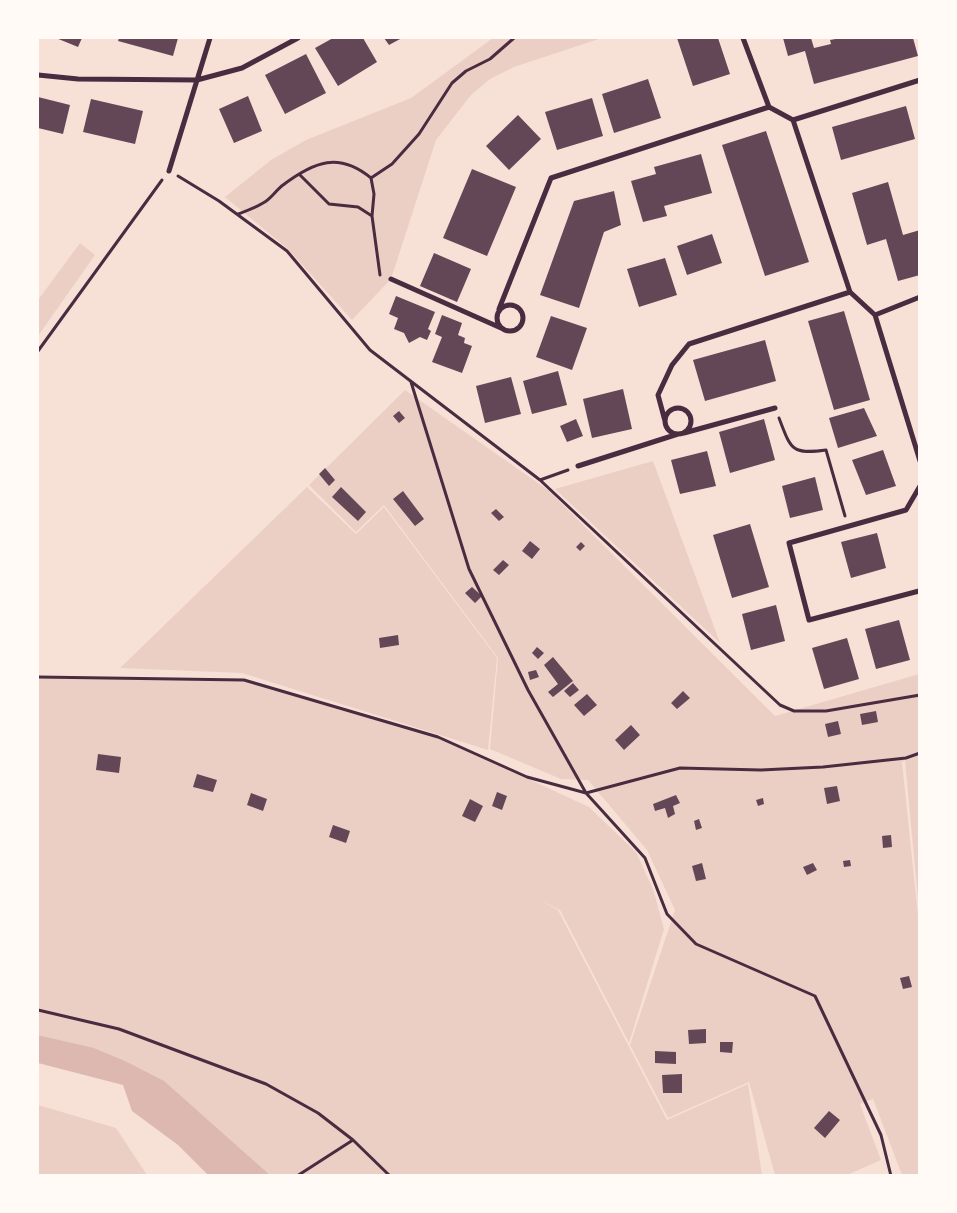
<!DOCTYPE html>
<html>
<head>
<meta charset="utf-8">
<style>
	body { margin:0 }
	#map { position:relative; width:957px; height:1213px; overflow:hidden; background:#f7e1d7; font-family:"Source Sans 3",sans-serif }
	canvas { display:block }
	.frame { position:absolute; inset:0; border:39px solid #fffaf5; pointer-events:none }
</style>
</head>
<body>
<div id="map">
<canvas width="957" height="1213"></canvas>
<div class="frame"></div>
</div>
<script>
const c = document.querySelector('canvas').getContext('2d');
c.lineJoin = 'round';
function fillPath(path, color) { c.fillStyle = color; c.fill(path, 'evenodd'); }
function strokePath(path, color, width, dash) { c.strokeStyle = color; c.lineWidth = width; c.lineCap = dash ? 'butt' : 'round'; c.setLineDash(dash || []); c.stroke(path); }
fillPath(new Path2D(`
	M493 38H602L514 67 490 79 471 95 436 140 391 279 352 320 288 249 225 197 271 160 306 140 411 98Z
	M80 243 95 255 38 336V300Z
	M405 390 548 490 775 716 919 674V753L902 762 919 925V1175H902L873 1099 860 1104 881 1160 847 1175H775L749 1082 668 1118 630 1045 675 910 647 850 588 780 561 779 490 749 498 658 384 505 356 532 309 485Z
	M653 461 720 643 555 489Z
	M307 487 356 534 384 507 497 658 488 750 242 673 120 668Z
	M38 677 244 680 438 737 589 807 636 852 653 889 664 929 629 1043 560 910 539 900 558 910 667 1120 748 1084 762 1175H270L194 1108 123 1060 97 1049 38 1035Z
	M919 755V910L905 761Z
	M38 1105 116 1128 147 1175 38 1174Z`), '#ebcfc5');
fillPath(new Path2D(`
	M38 1035 94 1048 123 1060 164 1081 270 1175H208L178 1145 132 1111 123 1085 38 1063Z`), '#dcb8b0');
fillPath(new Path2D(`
	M56 38H82L78 47Z
	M119 38H178L173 56 118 41Z
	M333 38H363L377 62 338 86 315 48Z
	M384 38H402L389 45Z
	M677 38H718L730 74 693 86Z
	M783 38H811L814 48 831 44 830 40 841 38H913L918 56 814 84 805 51 788 56Z
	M306 54 326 93 285 114 265 75Z
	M648 79 661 118 614 133 602 94Z
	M248 96 262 131 234 143 219 109Z
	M38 97 70 105 63 134 38 128Z
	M592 98 603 136 557 150 545 112Z
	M91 99 143 111 135 144 83 132Z
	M906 106 915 139 841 160 832 127Z
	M518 115 541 139 509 170 486 146Z
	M766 131 809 262 765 276 722 145Z
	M701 154 712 193 664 206 667 216 643 222 631 181 656 174 654 167Z
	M472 169 516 187 487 256 443 238Z
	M888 182 903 235 920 230V275L898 281 886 239 867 245 852 193Z
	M614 191 621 225 604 232 579 308 540 295 574 201Z
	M712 234 722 263 687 275 677 246Z
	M434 253 471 269 457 302 420 286Z
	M665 258 677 295 639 307 627 269Z
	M396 296 435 312 428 329 431 331 427 340 420 337 409 343 404 333 394 329 398 318 389 314Z
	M844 311 870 400 834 410 808 321Z
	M442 315 462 323 458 335 465 338 464 343 472 346 462 373 432 362 442 337 435 334Z
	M551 316 587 328 572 370 536 357Z
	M765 340 776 381 705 401 693 360Z
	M558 371 567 405 532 414 523 381Z
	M511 377 521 414 485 423 476 386Z
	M623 389 632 429 592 438 583 399Z
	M864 408 877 436 838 448 829 418Z
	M399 411 405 418 399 423 393 416Z
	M576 419 583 436 567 442 560 426Z
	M764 419 775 460 730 473 719 432Z
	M883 450 896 486 866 495 852 460Z
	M707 451 716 486 680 494 671 460Z
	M325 468 335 480 329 486 319 474Z
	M815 477 823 510 790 518 782 486Z
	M341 487 366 512 358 521 332 497Z
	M403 491 424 519 415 526 393 499Z
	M496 509 504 517 499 521 491 513Z
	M750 524 769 587 732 598 713 535Z
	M877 533 886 568 851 578 841 542Z
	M530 541 540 549 532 559 522 551Z
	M581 542 585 546 580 551 576 547Z
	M503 560 509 565 499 575 493 570Z
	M472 587 482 596 475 603 465 593Z
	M776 605 785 641 751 650 742 614Z
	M899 620 910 660 876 669 865 629Z
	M398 635 399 645 380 648 379 638Z
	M847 638 859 679 824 689 812 648Z
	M537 647 544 653 538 659 532 653Z
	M553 657 573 681 553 697 548 692 558 684 544 665Z
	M536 670 539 677 530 680 528 672Z
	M573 683 579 690 570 697 564 691Z
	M683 691 690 698 677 709 671 703Z
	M587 694 597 705 584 716 574 705Z
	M876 711 878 722 862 725 860 714Z
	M838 721 841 734 828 737 825 724Z
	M631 725 640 735 624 750 615 740Z
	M98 754 121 757 119 773 96 770Z
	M197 774 217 780 213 792 193 787Z
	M837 786 840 801 827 804 824 788Z
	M497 792 507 796 502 810 492 806Z
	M251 793 267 799 263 811 247 805Z
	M676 795 680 803 673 806 675 814 668 818 665 808 655 811 653 804Z
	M763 798 764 804 758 806 756 800Z
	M470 799 483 806 475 822 462 816Z
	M699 819 702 828 696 830 694 821Z
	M333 825 350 831 346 843 329 837Z
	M891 835 892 847 883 848 882 836Z
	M850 860 851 866 844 867 843 861Z
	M702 863 706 879 696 881 692 866Z
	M813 863 817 870 807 875 803 867Z
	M909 976 912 987 903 989 900 978Z
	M706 1029V1043L689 1044 688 1030Z
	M720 1042H733L732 1053 720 1052Z
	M655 1051 676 1052V1064L655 1063Z
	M682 1074V1093H663L662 1075Z
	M829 1111 840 1120 825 1138 814 1128Z`), '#644757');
strokePath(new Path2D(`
	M300 175 329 204 358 207 372 216
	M178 176 219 201 287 251 370 350 540 480 780 705 794 711H826L920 695
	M371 178 392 164 419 134 452 83 466 71 490 59 514 38
	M238 214C246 211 255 208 263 203 271 199 276 190 283 185 315 161 339 152 371 178L374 194 372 216 380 275
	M38 351 162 180
	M411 382 469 569 528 690 586 793 645 858 667 914 696 944 815 996 881 1135 891 1176
	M779 418C791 449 791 455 826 450L845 516
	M540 480 568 470
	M38 677 244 680 438 737 527 777 586 793 680 768 761 770 823 767 906 758 920 753
	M38 1010 119 1029 266 1084 318 1113 353 1140 390 1176
	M297 1176 353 1140`), '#4a2c40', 3);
strokePath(new Path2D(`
	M743 38 769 107 793 120 850 292 875 315 920 461
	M38 75 78 79 197 80 242 68 298 38
	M793 120 920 80
	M169 171 210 38
	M391 279 501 328
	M497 318a13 13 0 1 1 26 0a13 13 0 1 1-26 0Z
	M499 309 551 178 769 107
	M875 315 920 297
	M665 421a13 13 0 1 1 26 0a13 13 0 1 1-26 0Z
	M665 421 658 395 672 365 689 344 850 292
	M684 433 775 408
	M578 466 678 434
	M919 591 809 620 789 543 906 510 920 486`), '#4a2c40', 5);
</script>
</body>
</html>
